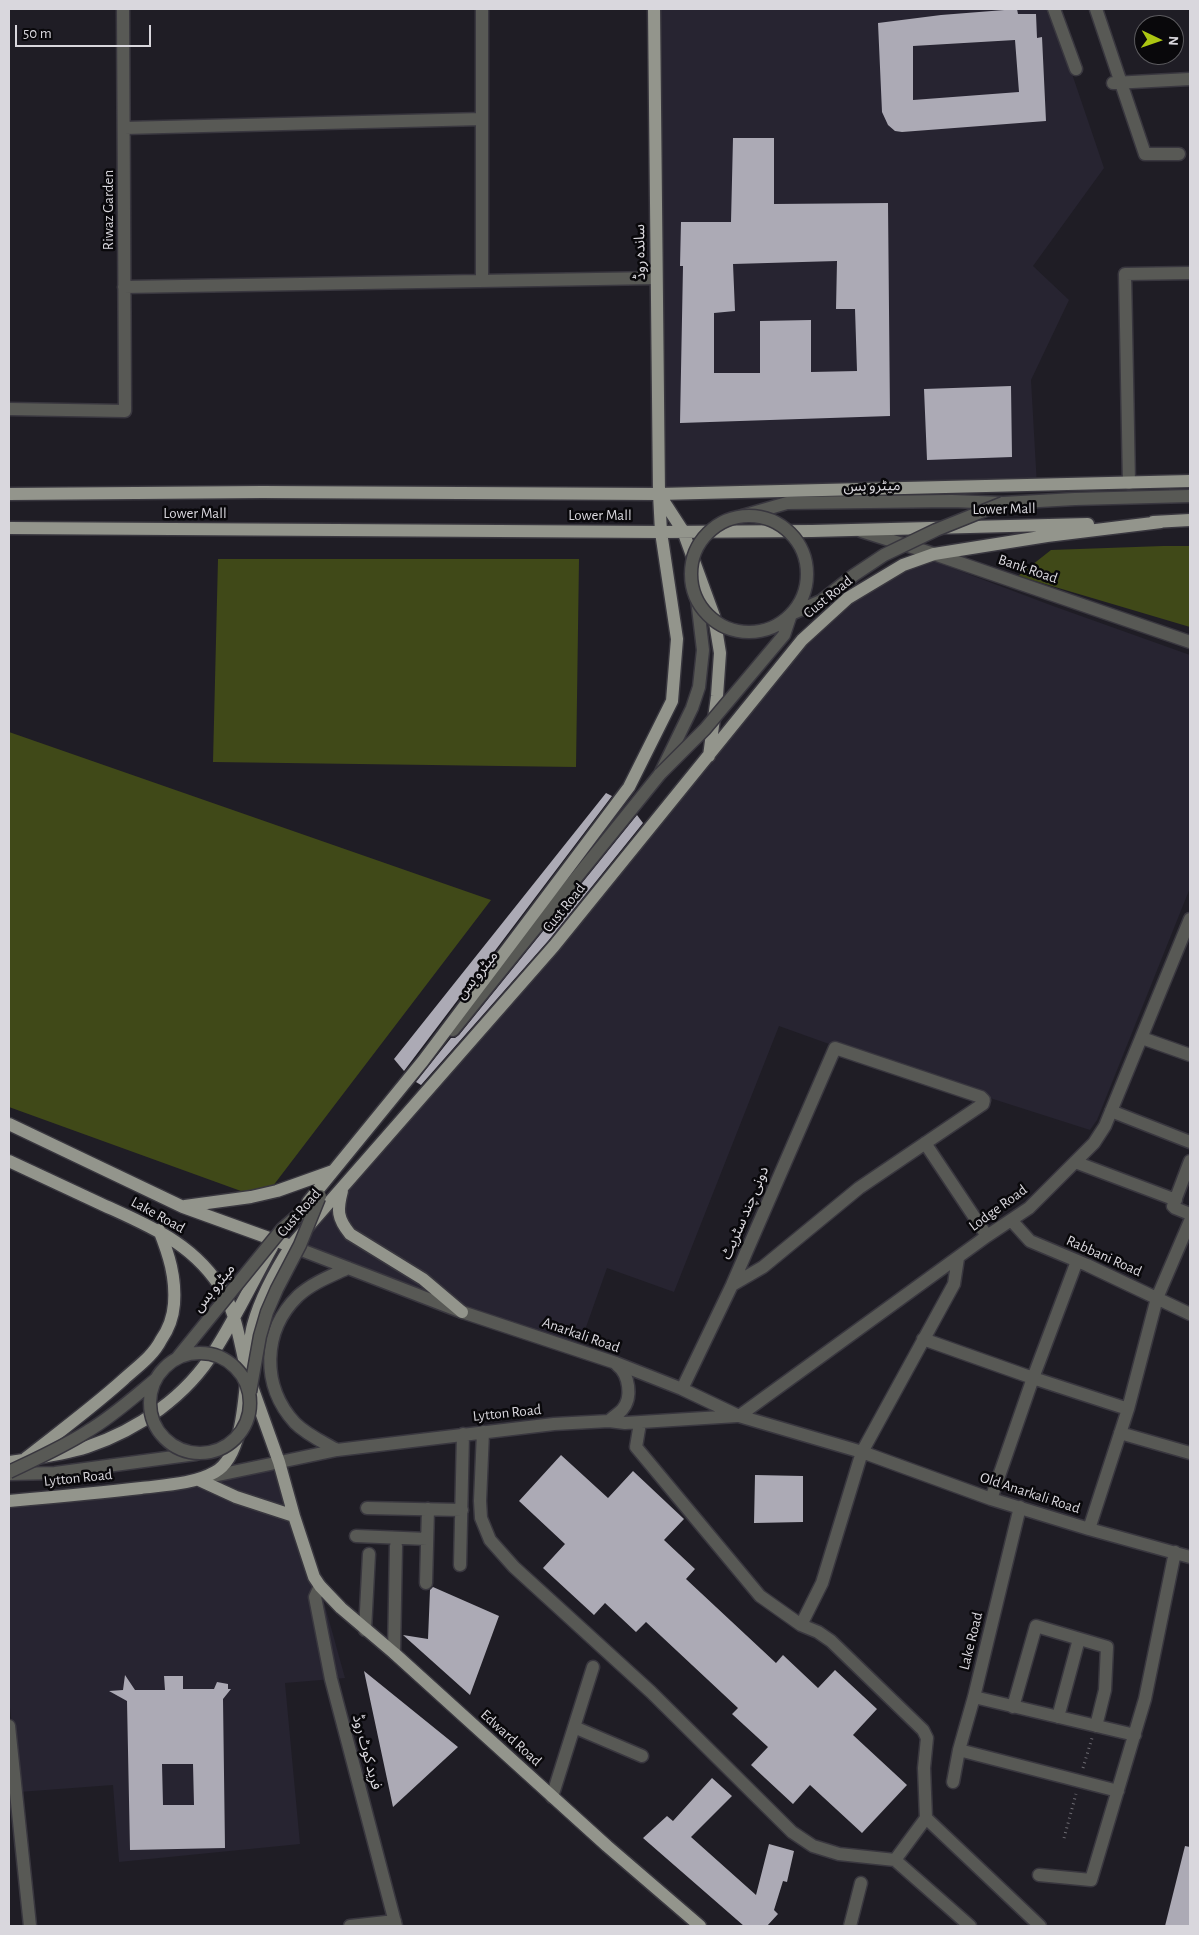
<!DOCTYPE html>
<html>
<head>
<meta charset="utf-8">
<style>
	body { margin:0 }
	#map { position:relative; width:1199px; height:1935px; overflow:hidden; background:#1f1d25; font-family:"Alegreya Sans",sans-serif }
	canvas { display:block }
	.frame { position:absolute; inset:0; border:10px solid #d9d7dd; pointer-events:none }
	.north { position:absolute; left:1134px; top:15px; width:50px; height:50px; box-sizing:border-box; background:#09080b; border:1px solid #5c5b5f; border-radius:50%; rotate:93deg; font-size:14px; font-weight:700; line-height:20px; text-align:center; color:#d9d7dd }
	.north::after { content:''; display:block; margin:auto; width:18px; height:22px; background:#acc612; clip-path:polygon(50% 0,100% 100%,50% 72%,0 100%) }
	.scale { position:absolute; left:15px; top:25px; width:136px; height:22px; box-sizing:border-box; border:2px solid #d9d7dd; border-top:0; padding-left:6px; font-size:15px; line-height:18px; white-space:nowrap; color:#d9d7dd; -webkit-text-stroke:4px #09080b; paint-order:stroke }
</style>
</head>
<body>
<div id="map">
<canvas width="1199" height="1935"></canvas>
<div class="frame"></div>
<div class="north">N</div>
<div class="scale">50 m</div>
</div>
<script>
const c = document.querySelector('canvas').getContext('2d');
c.lineJoin = 'round';
function fillPath(path, color) { c.fillStyle = color; c.fill(path, 'evenodd'); }
function strokePath(path, color, width, dash) { c.strokeStyle = color; c.lineWidth = width; c.lineCap = dash ? 'butt' : 'round'; c.setLineDash(dash || []); c.stroke(path); }
function label(font, color, halo, rows, align = 'center') {
  c.font = font + ' "Alegreya Sans","Noto Sans Arabic",sans-serif'; c.lineWidth = 5; c.setLineDash([]); c.textBaseline = 'middle'; c.strokeStyle = halo; c.fillStyle = color; for (const [text, x, y, turn = 0] of rows) {
    c.save(); c.translate(x, y); c.rotate((+turn || 0) * Math.PI / 180); c.textAlign = isNaN(turn) ? turn : align; if (halo) c.strokeText(text, 0, 0); c.fillText(text, 0, 0); c.restore();
  }
}
fillPath(new Path2D(`
	M654 9H1050L1104 168 1033 266 1069 300 1031 380 1037 486 659 494Z
	M931 560 1053 606 1190 655V888L1097 1120 1090 1130 893 1067 779 1026 674 1292 607 1268 580 1344 461 1309 291 1246 554 946 802 640 903 565Z
	M286 1465 345 1678 285 1683 300 1844 119 1862 113 1785 19 1792 9 1699V1501Z`), '#272431');
fillPath(new Path2D(`
	M1163 546H1190V627L1018 576 1051 550Z
	M218 559H579L576 767 213 762Z
	M9 732 491 900 263 1199 9 1107Z`), '#404918');
fillPath(new Path2D(`
	M1017 9 1018 14H1036L1037 38 1042 37 1046 121 902 132 895 131 888 125 882 112 878 23 941 15ZM1015 40 1019 92 913 100V46Z
	M733 138H774V204L888 203 890 416 680 423 683 266H680L681 222H731ZM837 261 836 309H855L857 371 811 372V320L760 321V373H714V313L735 311 733 264Z
	M1011 386 1012 457 927 460 924 389Z
	M606 793 612 796 404 1071 394 1059Z
	M637 815 643 823 548 941 421 1085 416 1082 451 1038H455L459 1035Z
	M561 1455 608 1498 633 1471 684 1519 664 1540 695 1569 686 1579 776 1663 783 1655 818 1688 835 1670 877 1709 853 1735 907 1785 862 1833 810 1785 793 1804 751 1765 768 1747 732 1714 738 1708 646 1622 636 1632 605 1603 594 1615 543 1568 565 1544 519 1501Z
	M755 1475 803 1476V1522L754 1523Z
	M433 1587 499 1616 470 1695 403 1635 428 1639 430 1590Z
	M364 1671 458 1747 393 1807Z
	M125 1675 135 1690H165L164 1676H183V1689H214L217 1682 228 1684V1689H231L223 1699 225 1848 130 1850 127 1701 109 1691 123 1690ZM162 1764H193L194 1805H163Z
	M712 1778 732 1796 691 1837 756 1895 769 1844 794 1851 787 1882 783 1881 774 1910 778 1914 767 1926H744L643 1838 667 1816 673 1821Z
	M1185 1846 1190 1847V1926H1165Z`), '#acaab5');
const minor = new Path2D(`
	M1054 9 1076 69
	M1096 9 1145 154H1179
	M1113 83 1190 79
	M124 128 482 119
	M482 281V9
	M124 287 656 278
	M9 409 125 411 123 9
	M1129 483 1125 274 1190 273
	M742 516 787 503 952 501 1003 503 1075 499 1190 496
	M861 531 934 554 1190 642
	M453 1030 660 774 692 708 699 687 703 650 697 599
	M1142 1038 1190 1055
	M1111 1111 1190 1142
	M925 1143 987 1236
	M1190 1161 1173 1206 1175 1208 1190 1214
	M1075 1162 1176 1200
	M1011 1220 1030 1241 1087 1265 1190 1314
	M291 1246 462 1312 616 1363 682 1389 739 1416 862 1452 991 1499 1089 1529 1190 1557
	M923 1339 1033 1378 1128 1409
	M682 1389 732 1285 835 1048 981 1097 984 1100 983 1104 859 1188 763 1267 732 1285
	M739 1416 987 1236 1029 1208 1094 1143 1105 1126 1190 919
	M609 1421C613 1417 618 1414 622 1410 633 1398 629 1374 617 1365
	M483 1432 480 1501 481 1518 490 1540 514 1567 651 1692 792 1832 813 1846 839 1854 895 1860 926 1818 924 1768 927 1738 923 1730 831 1641 818 1632 801 1625 760 1596 636 1447 640 1423
	M1120 1433 1190 1453
	M337 1450C323 1442 307 1435 295 1423 261 1386 262 1331 298 1296 312 1283 331 1276 348 1268
	M9 1474 55 1473 196 1454
	M204 1478 337 1450 554 1424 609 1421 625 1423 737 1416
	M991 1499 1033 1378 1077 1261
	M367 1508 462 1510
	M1089 1529 1128 1409 1157 1298 1190 1221
	M356 1536 427 1539
	M460 1565 463 1434
	M426 1583 428 1509
	M320 1586 315 1597 331 1679 396 1926
	M801 1625 822 1583 862 1452 954 1284 958 1258
	M365 1630 369 1554
	M394 1653 396 1546
	M974 1697 1135 1735
	M1013 1707 1036 1626 1107 1647 1105 1690 1096 1726
	M1058 1717 1079 1639
	M9 1726 30 1926
	M574 1727 642 1756
	M959 1750 1118 1791
	M953 1782 959 1750 974 1697 1020 1507
	M552 1797 593 1667
	M926 1818 1040 1926
	M895 1860 970 1926
	M1039 1875 1091 1880 1145 1699 1175 1552
	M350 1926 395 1921
	M850 1926 861 1883`);
const major = new Path2D(`
	M9 494 262 492 659 494 1190 481
	M659 494 683 531 714 616 720 653 717 696 709 756
	M1153 522 1190 520
	M9 528 661 532 812 531 1088 524
	M9 1124 183 1207 291 1246
	M9 1161C39 1175 69 1189 99 1203 149 1226 195 1243 224 1293 235 1313 239 1337 244 1359
	M342 1191C337 1210 337 1218 350 1234L423 1279 462 1312
	M308 1202 423 1061 629 787 672 701 677 639 661 532 659 494 654 9
	M185 1206 251 1197 277 1191 333 1171
	M250 1381 279 1462 294 1516 314 1577 320 1586 341 1608 394 1653 607 1846 700 1926
	M26 1458C59 1432 93 1407 124 1379 137 1367 153 1356 161 1340 168 1330 173 1317 174 1304 176 1277 169 1255 159 1230
	M9 1462C35 1458 62 1455 87 1447 138 1430 187 1396 215 1350 236 1317 253 1281 272 1247
	M199 1480 236 1497 294 1516
	M9 1501C53 1497 97 1493 141 1488 166 1485 194 1484 215 1472 251 1452 243 1362 253 1325 261 1296 275 1271 291 1246L554 946 802 640 848 598 903 565 934 554 1047 536 1161 522`);
strokePath(minor, '#39373f', 15);
strokePath(major, '#39373f', 15);
strokePath(new Path2D(`
	M1083 1768 1092 1738
	M1064 1838 1076 1794`), '#6d6b72', 3, [1, 4]);
strokePath(minor, '#585955', 12);
strokePath(major, '#93958c', 12);
const minorBridge = new Path2D(`
	M691 574a58 58 0 1 1 116 0a58 58 0 1 1-116 0Z
	M660 774 705 729 784 635 791 614 821 601 854 575 884 555 936 530 1003 503
	M150 1403a50 50 0 1 1 100 0a50 50 0 1 1-100 0Z
	M178 1357 282 1229 320 1196
	M250 1392 260 1336 267 1312 277 1289 300 1245 319 1198
	M9 1472C36 1459 63 1447 88 1431 112 1417 134 1397 156 1379`);
strokePath(minorBridge, '#39373f', 15, []);
strokePath(minorBridge, '#585955', 12);
label('15px', '#d9d7dd', '#09080b', [
	["Riwaz Garden",108,210,-90],
	["ساندہ روڈ",640,252,-91],
	["میٹرو بس",872,486,-1],
	["Lower Mall",1004,509,-1],
	["Lower Mall",195,513],
	["Lower Mall",600,515],
	["Bank Road",1028,569,19],
	["Cust Road",828,597,-39],
	["Cust Road",564,908,-51],
	["میٹرو بس",477,975,-51],
	["Lodge Road",998,1208,-36],
	["Cust Road",299,1213,-49],
	["دونی چند سٹریٹ",745,1213,-67],
	["Lake Road",158,1215,29],
	["Rabbani Road",1104,1256,24],
	["میٹرو بس",214,1288,-51],
	["Anarkali Road",581,1335,19],
	["Lytton Road",507,1413,-6],
	["Lytton Road",78,1478,-6],
	["Old Anarkali Road",1030,1493,18],
	["Lake Road",971,1641,-76],
	["Edward Road",511,1738,42],
	["فرید کوٹ روڈ",367,1752,75]
]);
</script>
</body>
</html>
